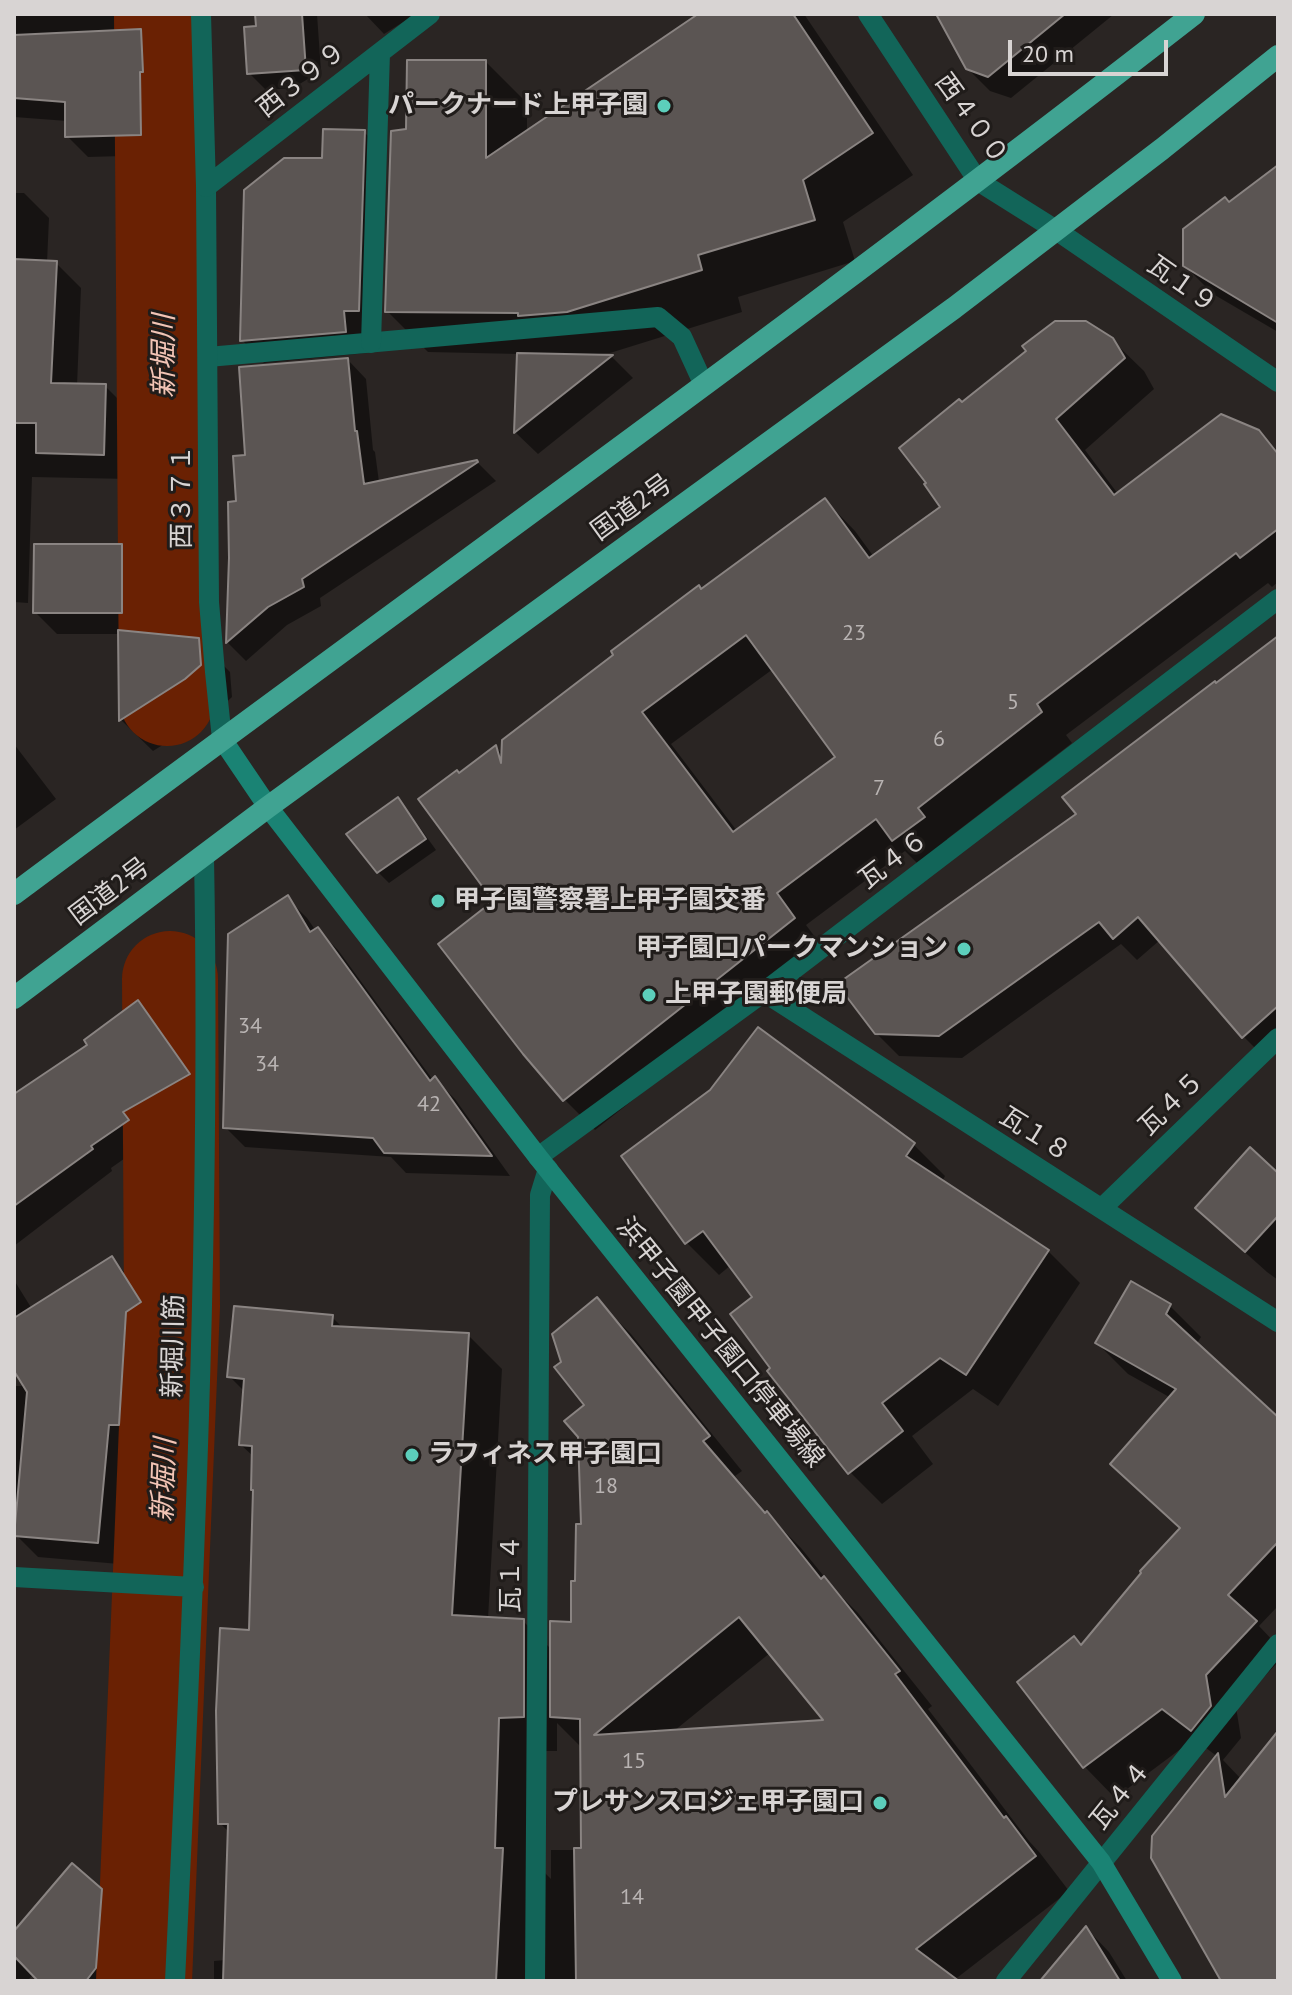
<!DOCTYPE html>
<html>
<head>
<meta charset="utf-8">
<style>
	body { margin:0 }
	#map { position:relative; width:1292px; height:1995px; overflow:hidden; background:#2a2523; font-family:"PT Sans",sans-serif }
	canvas { display:block }
	.frame { position:absolute; inset:0; border:16px solid #d8d4d3; pointer-events:none }
	.scale { position:absolute; left:1008px; top:40px; width:160px; height:36px; box-sizing:border-box; border:4px solid #d8d4d3; border-top:0; padding-left:10px; font-size:24px; line-height:28px; white-space:nowrap; color:#d8d4d3; -webkit-text-stroke:6px #201c1a; paint-order:stroke }
</style>
</head>
<body>
<div id="map">
<canvas width="1292" height="1995"></canvas>
<div class="frame"></div>
<div class="scale">20 m</div>
</div>
<script>
const c = document.querySelector('canvas').getContext('2d');
c.lineJoin = 'round';
function fillPath(path, color) { c.fillStyle = color; c.fill(path, 'evenodd'); }
function strokePath(path, color, width, dash) { c.strokeStyle = color; c.lineWidth = width; c.lineCap = dash ? 'butt' : 'round'; c.setLineDash(dash || []); c.stroke(path); }
function label(font, color, halo, rows, align = 'center') {
  c.font = font + ' "PT Sans","Noto Sans JP",sans-serif'; c.lineWidth = 6; c.setLineDash([]); c.textBaseline = 'middle'; c.strokeStyle = halo; c.fillStyle = color; for (const [text, x, y, turn = 0] of rows) {
    c.save(); c.translate(x, y); c.rotate((+turn || 0) * Math.PI / 180); c.textAlign = isNaN(turn) ? turn : align; if (halo) c.strokeText(text, 0, 0); c.fillText(text, 0, 0); c.restore();
  }
}
fillPath(new Path2D(`
	M14 14H145V37L161 52 163 92H160V155L88 157 67 136V121L14 117Z
	M257 14H317L321 71 293 88 266 90 249 73 258 27Z
	M365 14H416L384 34Z
	M702 14H804L913 175 843 222 855 261 738 297 742 312 610 353 599 354V357H612L633 378 538 454 516 433 519 354 428 352 387 311 408 131 486 62 527 103V133Z
	M938 14H1112L1113 15 1011 98 990 91 967 68Z
	M364 132 386 154 366 332 367 353 264 363 242 340 324 160Z
	M1278 168V332L1213 294 1185 266 1230 205Z
	M14 193H24L49 218 47 263H56L81 288 77 386H105L131 412 129 479 32 477 28 603 14 602Z
	M1112 340 1144 371 1154 389 1085 450 1118 494 1258 432 1278 452V582L1272 587 1268 583 1066 735 1072 743 947 839 954 848 924 870 905 851 806 925 824 949 595 1130 564 1099 495 901 459 775 496 748 504 755 702 591 825 500 855 531 874 557 943 507 962 405ZM773 669 837 758 737 831 671 744Z
	M348 360 366 379 373 450 375 452 379 482 477 462 496 481 320 598 321 606 287 625 246 661 228 643 231 558 238 503 247 457Z
	M122 546 144 569 143 635 198 640 230 672 232 697 217 711 153 751 121 720 120 634H57L35 612Z
	M1278 639V1048L1266 1059 1243 1036 1160 940 1137 960 1121 944 962 1058 899 1056 876 1033 1078 815 1216 685Z
	M14 744 56 799 14 830Z
	M397 800 408 811 436 850 389 883 378 872Z
	M287 898 307 918 316 931 318 930 338 950 433 1080 435 1079 455 1099 510 1176 406 1173 391 1157 245 1147 225 1127Z
	M138 1003 160 1025 210 1096 143 1134 148 1142 111 1168 112 1171 14 1246V1097L89 1045Z
	M913 1144 945 1176 942 1182 1048 1251 1080 1283 998 1406 973 1389 912 1436 933 1464 882 1504 850 1472 773 1368 755 1298 731 1265 719 1275 687 1243 624 1157Z
	M1278 1176V1280L1267 1272 1220 1230 1198 1208Z
	M111 1259 133 1280 161 1325 147 1334 140 1446 130 1445 119 1564 38 1557 16 1535 17 1526H14V1386H26L14 1368V1280L32 1309Z
	M1132 1284 1170 1306 1201 1337 1196 1345 1278 1420V1606L1259 1626 1278 1646V1662L1236 1707 1241 1738 1223 1760 1242 1780 1278 1735V1981H1226L1218 1757 1194 1739 1115 1798 1085 1767 1020 1683 1082 1647 1181 1529 1113 1464 1171 1398 1128 1374 1097 1343Z
	M597 1300 631 1334 742 1471 735 1476 771 1518 801 1548 835 1590 858 1613 932 1706 928 1709 1029 1841 1040 1853 1069 1891 953 1981H214V1961L225 1960 230 1833 220 1823 251 1632 254 1457 241 1445 245 1392 229 1376 332 1317 343 1328 468 1335 502 1369 488 1619 523 1621 552 1650 573 1624 583 1526 587 1405 563 1362ZM770 1653 827 1722 674 1731ZM557 1723 582 1748 583 1850H551V1879L529 1857 532 1751H557Z
	M100 1890 123 1913 118 1981H41L34 1974 27 1981H14V1934Z
	M1087 1929 1109 1952 1127 1981H1043Z`), '#0007');
strokePath(new Path2D(`
	M162 14 167 698
	M144 1981 172 1306 170 979`), '#6a2103', 96);
const building = new Path2D(`
	M255 14H302L306 70 247 74 244 27 256 26Z
	M698 14H793L873 133 803 180 815 220 698 255 702 270 567 312 518 316V313L385 312 391 131 406 129 407 60H486V158Z
	M936 14H1065L988 77 966 69Z
	M141 29 143 72H140L141 135 65 137V102L14 98V35Z
	M323 129 365 130 359 311H344L346 332 240 341 244 190 284 158H322Z
	M1278 165V323L1183 266V229L1225 197 1229 202Z
	M14 259 57 261 51 383 106 384 104 455 36 453V423H14Z
	M1055 321H1086L1113 338 1125 358 1056 419 1114 495 1221 414 1259 430 1278 454V529L1240 558 1236 553 1037 704 1042 712 918 808 925 817 892 841 876 819 777 893 795 918 563 1101 523 1054 438 944 493 901 418 799 457 770 459 773 496 745 501 763 502 740 613 655 611 651 699 585 701 589 825 498 869 558 940 507 924 484 926 483 899 448 959 399 962 402 1026 351 1022 346ZM746 635 835 757 733 832 642 712Z
	M517 353 613 355 514 433Z
	M348 358 355 431H357L364 484 477 460 478 462 302 579 304 587 268 607 226 643 229 558 228 502 236 501 233 456 245 455 239 367Z
	M34 544H122V613H33Z
	M118 630 199 638 201 665 185 679 119 721Z
	M1278 636V1006L1242 1038 1138 917 1113 939 1099 922 939 1036 875 1034 837 984 1076 814 1062 797 1215 681 1216 683Z
	M398 797 426 839 377 873 346 834Z
	M288 895 310 932 318 927 430 1081 435 1076 492 1156 384 1153 373 1138 223 1128 228 934Z
	M138 1000 190 1074 123 1112 129 1120 91 1146 93 1149 14 1206V1094L87 1045 84 1040Z
	M758 1027 915 1143 906 1156 1049 1250 966 1375 940 1358 882 1403 903 1431 848 1474 767 1371 770 1368 730 1314 752 1297 703 1231 685 1244 621 1156 710 1090Z
	M1250 1147 1278 1173V1216L1245 1252 1195 1208Z
	M112 1256 141 1302 126 1312 119 1425H109L98 1543 14 1536 27 1392 14 1371V1318Z
	M1131 1281 1171 1304 1166 1314 1278 1417V1542L1228 1595 1257 1621 1206 1675 1211 1706 1191 1731 1162 1709 1083 1768 1017 1682 1074 1636 1081 1645 1141 1573 1140 1571 1180 1528 1110 1464 1176 1389 1095 1343Z
	M597 1297 710 1436 703 1441 765 1513 767 1511 821 1579 824 1576 900 1671 895 1674 1004 1818 1006 1816 1036 1856 916 1949 959 1981H576L574 1848H581L580 1719 550 1717V1621L571 1622V1581H575L576 1524H581L578 1437 564 1421 584 1405 554 1367 561 1362 552 1334ZM739 1617 823 1720 594 1735Z
	M234 1306 333 1315 332 1326 469 1333 452 1615 524 1619V1717L499 1718 495 1848H503L496 1981H223L228 1824H218L216 1711 220 1628 249 1630 253 1490H251L252 1446 239 1445 244 1379 227 1377Z
	M1278 1731V1981H1221L1151 1858 1152 1836 1218 1753 1225 1797Z
	M72 1863 102 1889 96 1968 86 1981H38L14 1956V1931Z
	M1086 1926 1120 1981H1040Z`);
fillPath(building, '#5b5553');
strokePath(building, '#8a8482', 2);
strokePath(new Path2D(`
	M208 357 658 317 682 337 704 385`), '#126559', 20);
strokePath(new Path2D(`
	M206 187 209 602 215 672 222 739`), '#126559', 20);
strokePath(new Path2D(`
	M201 14 206 187
	M206 187 430 14
	M371 343 380 53
	M764 992 1278 1322
	M538 1157 764 992 1278 599
	M1102 1208 1278 1038
	M14 1577 194 1587
	M175 1981C193 1607 211 1232 204 857
	M535 1981 540 1195 548 1169
	M1006 1981 1278 1644`), '#126559', 20);
strokePath(new Path2D(`
	M868 14 978 181 1056 230 1278 382`), '#126559', 20);
strokePath(new Path2D(`
	M222 739 268 807 538 1157 1101 1862 1172 1981`), '#1a8374', 20);
strokePath(new Path2D(`
	M14 894C407 601 807 316 1194 14
	M14 998 268 807 954 308 1162 149 1278 56`), '#40a392', 22);
for (const [x, y, r, color] of [
	[664,106,8,"#5ccebb"],
	[438,901,8,"#5ccebb"],
	[964,949,8,"#5ccebb"],
	[649,995,8,"#5ccebb"],
	[412,1455,8,"#5ccebb"],
	[880,1803,8,"#5ccebb"]
]) { const dot = new Path2D(); dot.arc(x, y, r, 0, 2 * Math.PI); c.fillStyle = color; c.fill(dot); strokePath(dot, '#201c1a', 3); }
label('22px', '#b9b4b3', null, [
	["23",854,634],
	["5",1013,703],
	["6",939,740],
	["7",879,789],
	["34",250,1027],
	["34",267,1065],
	["42",429,1105],
	["18",606,1487],
	["15",634,1762],
	["14",632,1898]
]);
label('26px', '#d8d4d3', '#201c1a', [
	["西３９９",302,80,-38],
	["西４００",971,119,54],
	["瓦１９",1182,285,35],
	["西３７１",183,497,-90],
	["国道2号",632,508,-36],
	["瓦４６",894,860,-37],
	["国道2号",110,892,-37],
	["瓦４５",1172,1104,-44],
	["瓦１８",1035,1135,32],
	["浜甲子園甲子園口停車場線",720,1343,51],
	["新堀川筋",174,1346,-89],
	["瓦１４",512,1574,-90],
	["瓦４４",1121,1796,-51]
]);
label('bold 26px', '#d8d4d3', '#201c1a', [
	["パークナード上甲子園",648,106],
	["甲子園警察署上甲子園交番",454,901,"left"],
	["甲子園口パークマンション",948,949],
	["上甲子園郵便局",665,995,"left"],
	["ラフィネス甲子園口",428,1455,"left"],
	["プレサンスロジェ甲子園口",864,1803]
], 'right');
label('italic 28px', '#f2c4b5', '#201c1a', [
	["新堀川",165,356,-90],
	["新堀川",165,1480,-88]
]);
</script>
</body>
</html>
